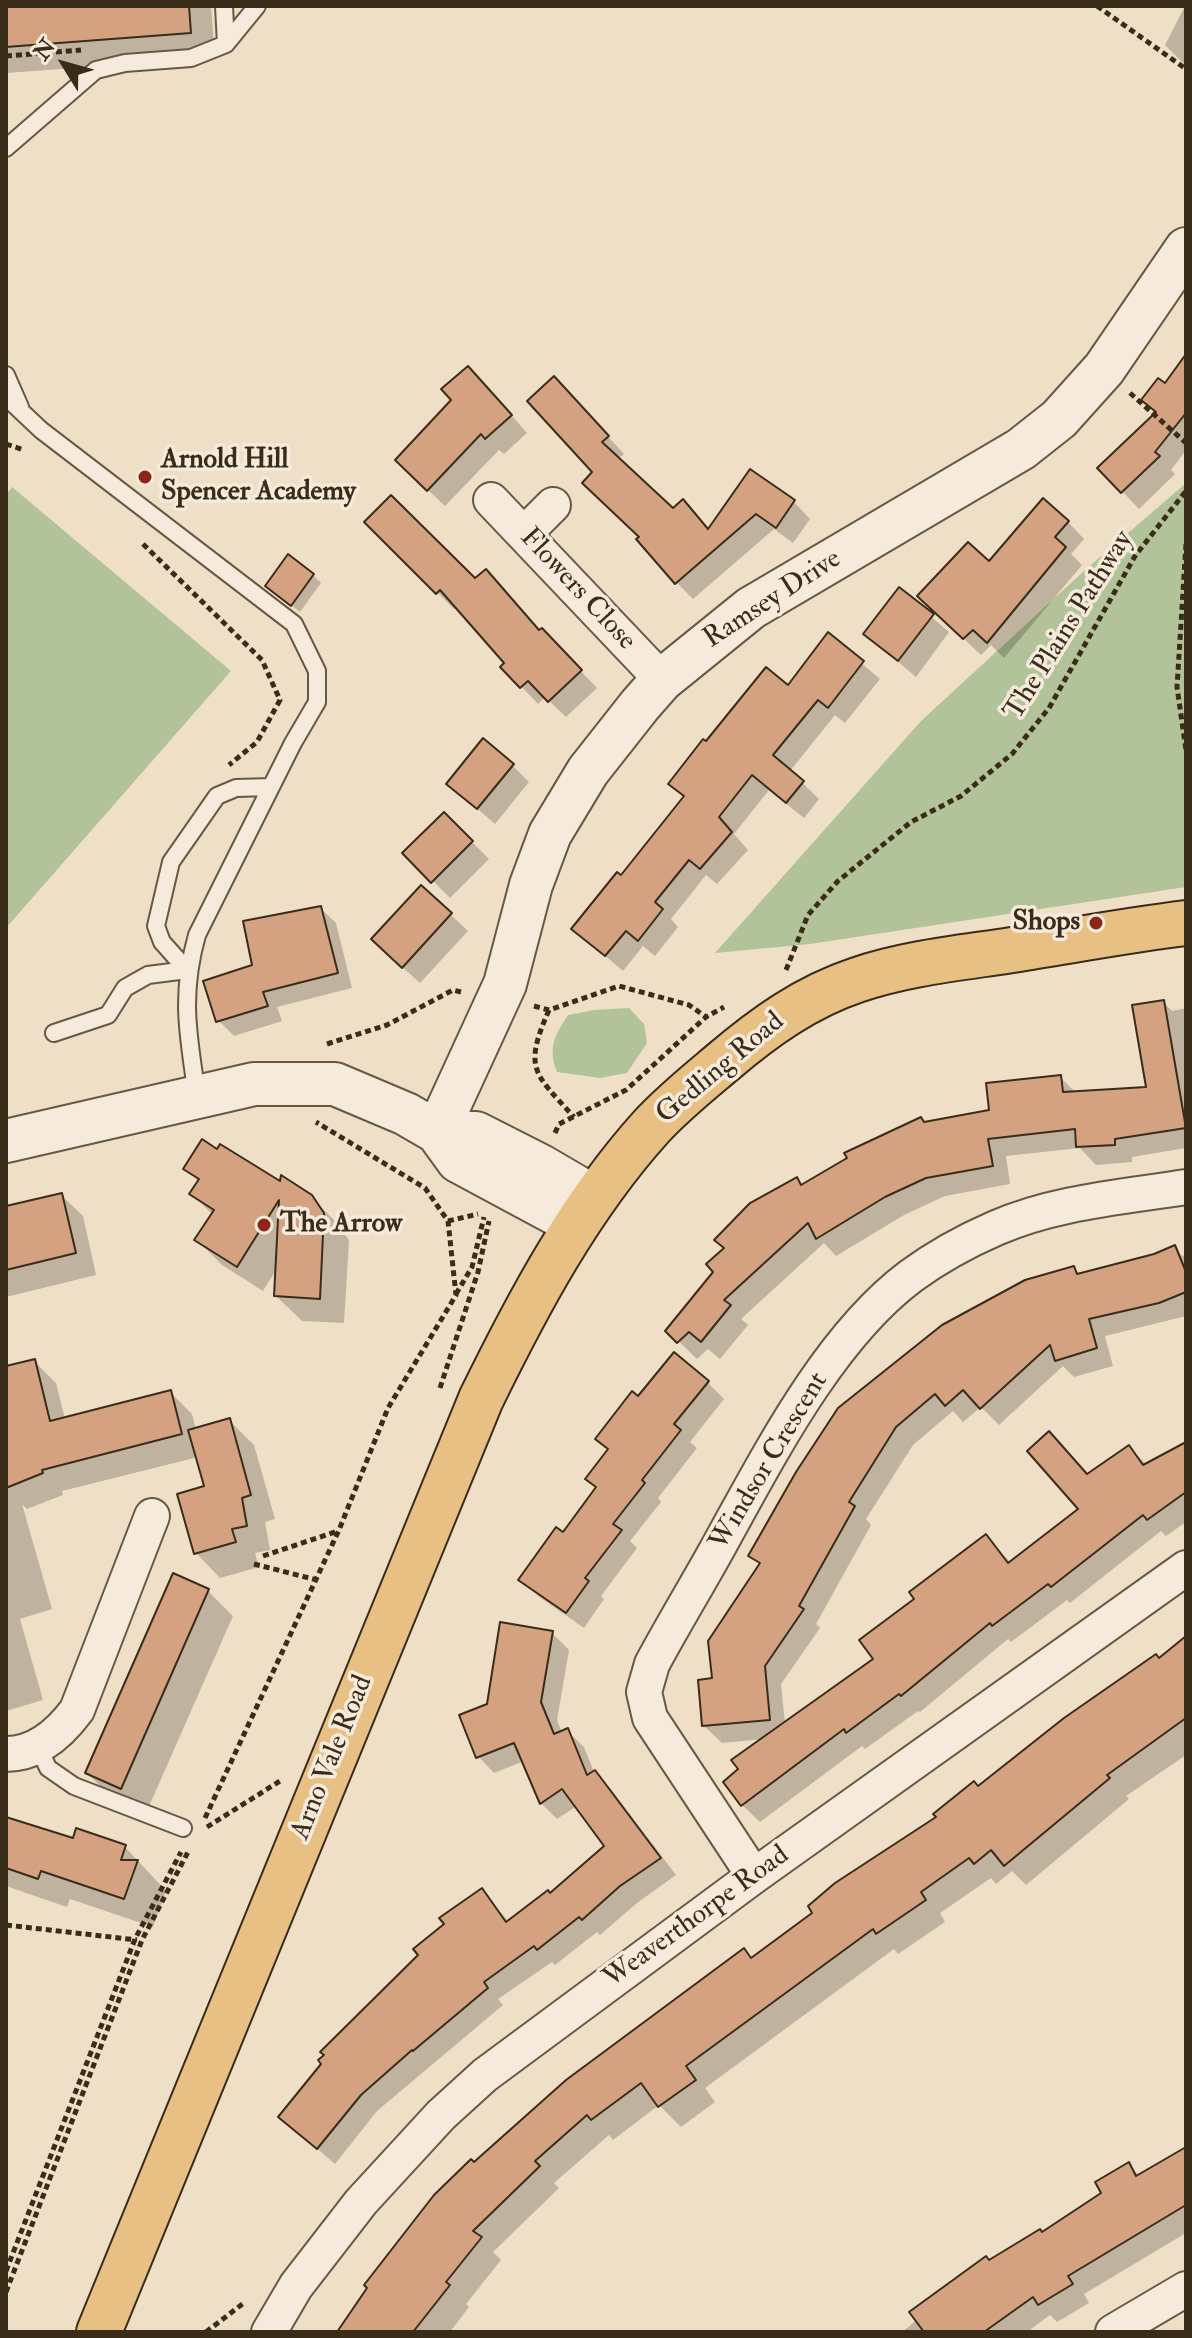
<!DOCTYPE html>
<html>
<head>
<meta charset="utf-8">
<style>
	body { margin:0 }
	#map { position:relative; width:1192px; height:2338px; overflow:hidden; background:#efdfc7; font-family:"IM FELL Double Pica",serif }
	canvas { display:block }
	.frame { position:absolute; inset:0; border:8px solid #392c19; pointer-events:none }
	.north { position:absolute; left:24px; top:24px; width:80px; height:80px; -webkit-text-stroke:6px #f5eadb; paint-order:stroke; rotate:307deg; font-size:22px; font-weight:700; line-height:32px; text-align:center; color:#392c19 }
	.north::after { content:''; display:block; margin:auto; width:28px; height:36px; background:#392c19; clip-path:polygon(50% 0,100% 100%,50% 72%,0 100%) }
</style>
</head>
<body>
<div id="map">
<canvas width="1192" height="2338"></canvas>
<div class="frame"></div>
<div class="north">N</div>
</div>
<script>
const c = document.querySelector('canvas').getContext('2d');
c.lineJoin = 'round';
function fillPath(path, color) { c.fillStyle = color; c.fill(path, 'evenodd'); }
function strokePath(path, color, width, dash) { c.strokeStyle = color; c.lineWidth = width; c.lineCap = dash ? 'butt' : 'round'; c.setLineDash(dash || []); c.stroke(path); }
function label(font, color, halo, rows, align = 'center') {
  c.font = font + ' "IM FELL Double Pica",serif'; c.lineWidth = 7; c.setLineDash([]); c.textBaseline = 'middle'; c.strokeStyle = halo; c.fillStyle = color; for (const [text, x, y, turn = 0] of rows) {
    c.save(); c.translate(x, y); c.rotate((+turn || 0) * Math.PI / 180); c.textAlign = isNaN(turn) ? turn : align; if (halo) c.strokeText(text, 0, 0); c.fillText(text, 0, 0); c.restore();
  }
}
fillPath(new Path2D(`
	M1186 483V887L810 944 715 953 921 721 1084 571Z
	M12 487 231 671 6 928V495Z
	M629 1008 644 1024 647 1043 627 1073 600 1078 557 1072C548 1048 554 1036 568 1015L594 1010Z`), '#b2c39a');
fillPath(new Path2D(`
	M6 6H211L215 58 6 73Z
	M1185 6H1186V66L1165 45Z
	M1186 356V450L1171 470 1175 474 1139 509 1100 468 1158 413Z
	M485 385 527 433 504 454 499 450 445 506 414 477Z
	M570 395 624 454 618 459 673 510 683 502 710 530 751 472 794 502 810 519 793 543 774 529 693 599 677 583 595 472Z
	M367 522 475 580 558 647 597 688 566 717 545 697 538 704 503 667 507 663 457 606 454 609Z
	M1068 522 1084 539 1071 554 1082 565 1004 658 991 645 981 655 937 613 989 564Z
	M313 575 321 583 300 612 267 586Z
	M900 590 949 632 916 677 865 634Z
	M828 635 880 679 845 723 835 715 790 771 819 799 804 818 769 790 734 834 748 850 717 884 706 875 671 919 678 927 655 956 643 946 623 971 574 929 621 878 685 798 670 784 706 744 788 688Z
	M512 765 529 782 495 824 448 783Z
	M444 814 489 859 450 898 405 853Z
	M421 887 468 931 420 983 390 956Z
	M320 908 336 923 352 988 277 1007 282 1021 234 1036 218 1020Z
	M1163 1002 1172 1011 1186 1008V1148L1132 1157V1162L1096 1165 1080 1148 1006 1156 1010 1184 945 1196 904 1215 836 1256 824 1243 741 1319 748 1325 720 1359 708 1349 697 1359 668 1331 796 1179 803 1186 925 1124 991 1112 1060 1077 1077 1094 1148 1089Z
	M185 1168 282 1185 310 1196 336 1222 349 1240 344 1323 302 1321 276 1296 278 1267 263 1291 222 1265 197 1240 213 1215 192 1194 199 1182Z
	M61 1195 83 1216 96 1275 6 1297V1208Z
	M1174 1247 1182 1256 1186 1255V1316L1105 1336 1113 1366 1074 1377 1063 1366 999 1425 981 1407 963 1422 953 1411 913 1445 866 1519 871 1525 816 1624 820 1628 781 1684 785 1724 876 1659 917 1599 986 1536 1011 1563 1081 1509 1088 1476 1129 1447 1147 1465 1186 1444V1522L1166 1536 1161 1531 1070 1603 1067 1600 1011 1642 1008 1639 920 1712 918 1711 865 1749 862 1746 760 1822 742 1805 741 1770 764 1739 722 1743 704 1726 714 1680 761 1566 751 1556 1074 1268 1081 1275 1154 1256Z
	M6 1359 7 1368 34 1361 56 1383 65 1419 170 1392 192 1414 196 1430 229 1420 254 1445 275 1519 265 1522 270 1550 255 1553 259 1567 220 1578 196 1553 206 1487 198 1457 62 1491 63 1495 27 1509 22 1504 52 1609 20 1619 43 1700 6 1711Z
	M708 1383 724 1399 690 1442 697 1448 658 1498 661 1502 630 1541 637 1548 601 1596 604 1599 584 1628 538 1596 521 1579 564 1535 598 1488 610 1450 639 1399Z
	M208 1591 233 1616 146 1813 112 1798 87 1773Z
	M552 1633 569 1650 557 1720 562 1733 567 1731 584 1747 594 1772 611 1789 676 1875 637 1903 600 1935 597 1932 555 1965 552 1962 498 1999 503 2005 377 2111 335 2164 281 2117 482 1891 509 1922 550 1896 607 1846 577 1806 557 1819 541 1803 524 1761 494 1773 478 1756 489 1705Z
	M1186 1656V1755L1126 1796 1129 1799 1026 1885 1012 1871 996 1884 991 1878 940 1913 945 1922 898 1954 894 1949 705 2088 715 2102 681 2127 659 2105 613 2140 609 2135 554 2183 559 2188 493 2252 501 2260 466 2304 469 2307 450 2332H339L474 2165 979 1789 1160 1660Z
	M6 1818 74 1841 125 1847 166 1891 153 1927 70 1899 67 1907 6 1886Z
	M1186 2160V2233L1084 2294 1089 2303 1057 2322 1050 2315 1027 2332H902L989 2262 1042 2234 1104 2194 1128 2165 1140 2176Z`), '#0003');
const building = new Path2D(`
	M6 6H189L191 33 6 47Z
	M1186 354V413L1155 452 1160 456 1121 493 1097 468 1156 412 1141 400 1158 378 1165 383Z
	M468 366 512 415 485 439 481 434 427 491 395 460 451 400 441 389Z
	M554 376 609 436 602 442 673 508 683 499 708 529 750 469 795 500 776 528 756 514 675 584 636 539 639 537 582 483 592 472 527 401Z
	M391 495 475 578 486 569 539 630 542 628 582 670 548 702 528 681 520 688 500 667 504 663 440 590 436 594 364 522Z
	M1043 498 1069 521 1055 537 1066 547 987 643 973 630 963 639 917 596 968 542 989 561Z
	M288 554 314 574 291 606 265 586Z
	M899 587 934 614 898 661 863 634Z
	M828 632 864 661 828 708 818 700 773 755 804 781 786 803 752 775 719 817 732 832 700 869 689 860 655 902 663 909 638 941 626 931 605 956 571 929 617 872 621 875 684 796 668 784 703 739 706 741 766 667 788 685Z
	M483 738 514 764 477 809 446 784Z
	M444 812 473 841 431 883 402 853Z
	M421 885 452 913 402 968 371 939Z
	M321 906 338 973 263 992 268 1006 216 1022 203 981 252 965 243 921Z
	M1164 1000 1186 1128 1115 1139V1145L1076 1147 1075 1129 988 1139 993 1166 926 1178 885 1197 816 1239 808 1223 724 1300 731 1305 701 1342 689 1332 677 1343 665 1331 713 1272 706 1264 724 1248 714 1240 750 1203 797 1177 801 1185 847 1158 844 1153 921 1117 924 1122 989 1110 986 1083 1061 1075 1063 1092 1146 1087 1132 1005Z
	M202 1139 217 1149 220 1144 280 1181 281 1175 312 1195 324 1213 320 1299 274 1296 279 1200 237 1267 194 1240 214 1210 189 1194 199 1179 183 1169Z
	M62 1193 76 1253 6 1270V1206Z
	M1175 1245 1186 1272V1292L1159 1303 1089 1319 1097 1348 1055 1361 1050 1345 980 1409 963 1390 945 1406 935 1394 896 1427 849 1502 855 1506 799 1606 804 1609 765 1666 770 1720 702 1726 698 1680 712 1678 708 1641 760 1563 748 1556 796 1472 838 1408 942 1325 1025 1280 1074 1266 1077 1274 1154 1254Z
	M674 1352 709 1381 674 1424 681 1430 642 1480 645 1483 613 1524 622 1530 585 1578 589 1581 566 1613 518 1580 556 1527 563 1532 596 1487 585 1479 608 1449 595 1439 632 1391 638 1396Z
	M35 1359 50 1421 171 1390 182 1434 42 1470 43 1473 6 1488V1366Z
	M230 1418 251 1495 242 1498 247 1526 232 1529 236 1542 194 1554 177 1494 204 1486 188 1430Z
	M1049 1431 1087 1474 1129 1445 1143 1465 1186 1442V1492L1147 1520 1143 1515 1051 1587 1048 1584 992 1626 990 1623 901 1696 899 1694 846 1733 844 1729 741 1806 723 1782 738 1769 731 1760 873 1659 859 1640 914 1599 909 1592 986 1534 1008 1563 1078 1509 1027 1451Z
	M173 1573 209 1589 121 1789 85 1773Z
	M500 1622 553 1631 541 1702 554 1734 568 1728 587 1775 595 1770 661 1858 620 1886 582 1920 579 1917 537 1950 534 1946 484 1982 488 1988 413 2051 412 2050 361 2095 317 2149 278 2117 321 2064 318 2060 324 2055 320 2052 418 1955 413 1949 444 1924 439 1918 482 1888 506 1922 548 1890 550 1893 604 1846 562 1789 540 1804 514 1743 476 1758 459 1715 487 1704Z
	M1186 1636V1718L1107 1775 1110 1778 1004 1866 991 1850 974 1864 969 1858 921 1892 926 1900 876 1934 873 1929 686 2066 696 2080 658 2107 641 2083 591 2120 587 2115 535 2161 540 2166 473 2231 482 2237 446 2282 450 2285 413 2332H337L367 2288 364 2285 434 2195 471 2159 474 2162 566 2080 744 1948 751 1958 812 1913 808 1906 835 1883 936 1817 933 1814 974 1781 978 1786 1064 1718 1156 1654 1159 1658Z
	M6 1817 73 1838 76 1828 126 1845 121 1860H138L124 1899 41 1871 38 1879 6 1868Z
	M1186 2147V2205L1068 2276 1073 2284 1038 2305 1033 2297 984 2332H924L909 2312 986 2256 989 2260 1040 2229 1042 2232 1101 2193 1095 2182 1129 2162 1136 2176Z`);
fillPath(building, '#d4a281');
strokePath(building, '#392c19', 2);
const service = new Path2D(`
	M224 6 226 44
	M6 148 96 70 125 63 191 58 226 44 257 6
	M6 375 20 407
	M6 397 41 430 294 624 317 671V702L293 743 197 935C180 995 188 1035 197 1095
	M187 970 162 942 156 926 171 862 217 796 236 788 271 787
	M54 1033 108 1015 125 988 148 975 187 970
	M38 1746 48 1768 74 1786 183 1828`);
const minor = new Path2D(`
	M491 500 662 680
	M524 534 553 505
	M6 1754C36 1754 60 1733 77 1710L152 1516
	M754 1876 650 1718 644 1692 652 1664C676 1619 703 1576 727 1531 774 1446 832 1335 911 1276 937 1257 966 1241 996 1228 1055 1202 1123 1197 1186 1187
	M269 2332 296 2286 361 2202 441 2115 485 2075 754 1876 1186 1568
	M1113 2332 1186 2289`);
const tertiary = new Path2D(`
	M437 1132 505 984 531 885 550 834 588 771 640 705 662 680 751 608 1021 449 1059 419 1104 369 1186 249
	M437 1132 476 1133 541 1166 594 1197
	M6 1141 254 1084H335L406 1114 437 1132 458 1161 577 1225`);
const primary = new Path2D(`
	M99 2332 481 1399C528 1303 579 1207 651 1127 673 1103 698 1083 723 1062 764 1027 806 997 857 980 907 963 960 958 1012 950 1070 941 1128 930 1186 923`);
strokePath(service, '#665944', 20);
strokePath(minor, '#665944', 38);
strokePath(tertiary, '#665944', 46);
strokePath(primary, '#392c19', 48);
strokePath(new Path2D(`
	M1097 6 1186 69
	M6 56 81 50
	M1130 393 1186 443
	M6 444 24 450
	M143 544 262 660 280 700 257 742 229 765
	M1186 544 1177 687 1186 750
	M786 970 808 915 838 881 911 822 961 796 1012 754 1049 708 1135 556 1186 491
	M534 1006 549 1010 619 986 689 1005 706 1017
	M549 1010C523 1069 534 1073 574 1117
	M327 1044 387 1025 453 990 461 992
	M555 1133 559 1124 626 1090 706 1017 724 1007
	M448 1221 478 1214
	M456 1294 472 1267 484 1217
	M440 1388 478 1272 489 1221
	M263 1556 338 1531
	M254 1564 317 1580
	M205 1818 339 1530 388 1408 456 1295 448 1221 425 1188 316 1122
	M207 1827 280 1781
	M6 1925 137 1940
	M6 2271 135 1939 181 1852
	M6 2292 142 1940 189 1850
	M206 2332 245 2302`), '#392c19', 5, [6, 4]);
strokePath(service, '#f5eadb', 16);
strokePath(minor, '#f5eadb', 34);
strokePath(tertiary, '#f5eadb', 42);
strokePath(primary, '#e8c084', 44);
for (const [x, y, r, color] of [
	[145,477,8,"#8f2418"],
	[1096,923,8,"#8f2418"],
	[264,1225,8,"#8f2418"]
]) { const dot = new Path2D(); dot.arc(x, y, r, 0, 2 * Math.PI); c.fillStyle = color; c.fill(dot); strokePath(dot, '#f5eadb', 3); }
label('bold 28px', '#392c19', '#f5eadb', [
	["Arnold Hill",161,461],
	["Spencer Academy",161,493],
	["Shops",1080,923,"right"],
	["The Arrow",280,1225]
], 'left');
label('28px', '#392c19', '#f5eadb', [
	["Flowers Close",577,590,47],
	["Ramsey Drive",773,600,-33],
	["The Plains Pathway",1070,626,-58],
	["Gedling Road",721,1069,-40],
	["Windsor Crescent",770,1462,-59],
	["Arno Vale Road",333,1758,-68],
	["Weaverthorpe Road",697,1918,-36]
]);
</script>
</body>
</html>
